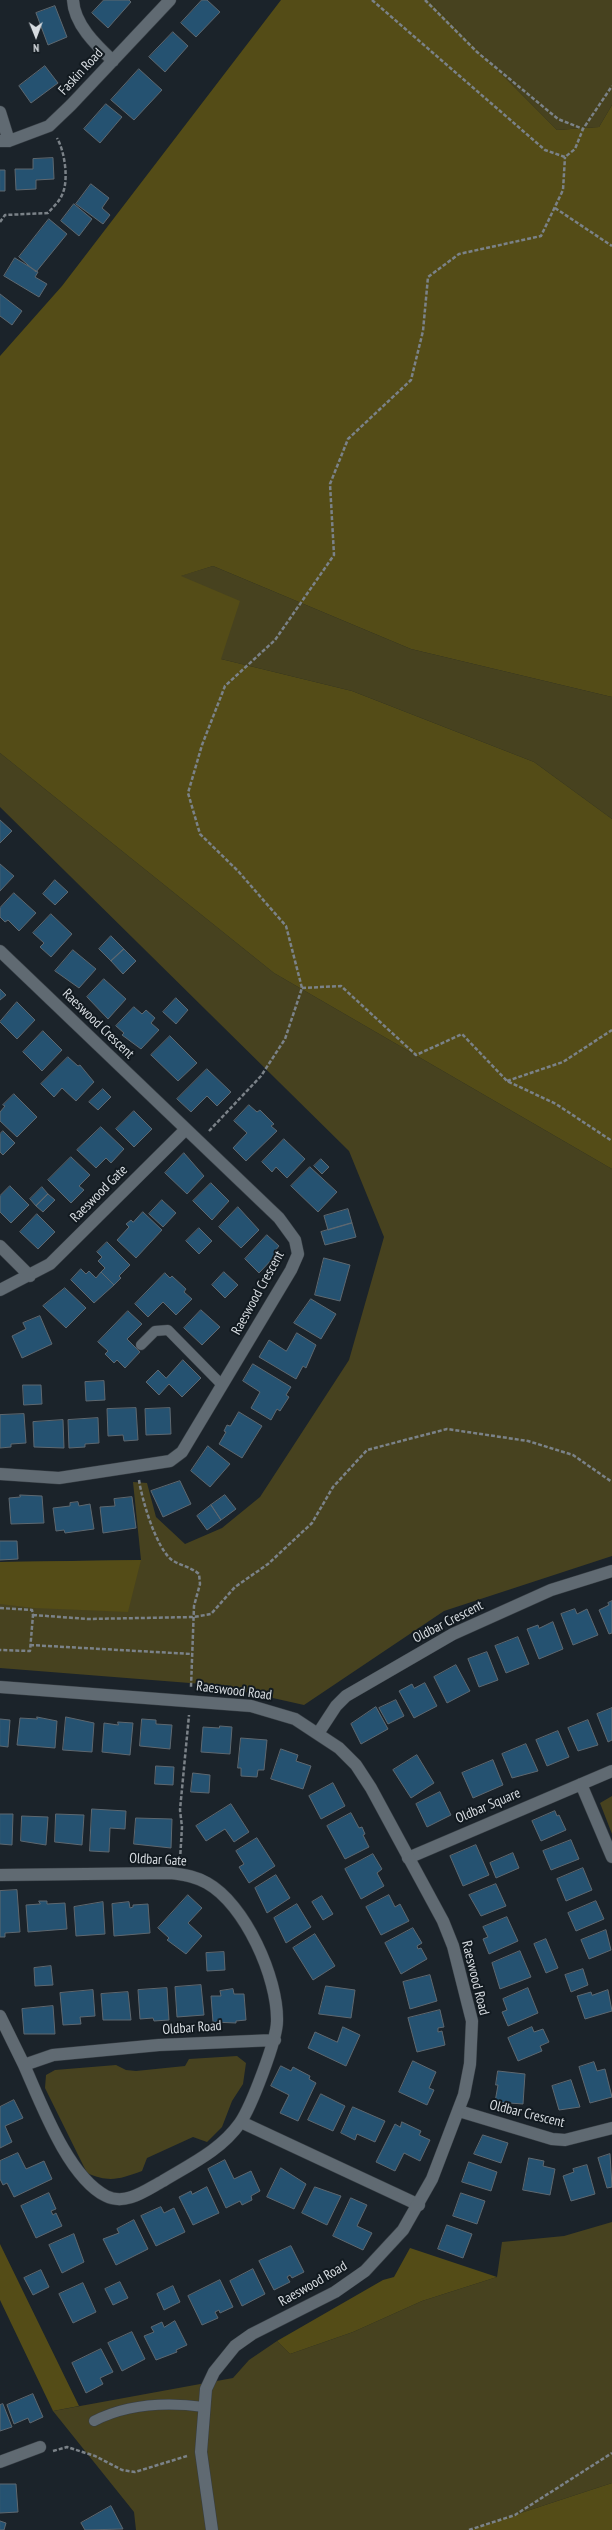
<!DOCTYPE html>
<html>
<head>
<meta charset="utf-8">
<style>
	body { margin:0 }
	#map { position:relative; width:612px; height:2530px; overflow:hidden; background:#1b232a; font-family:"PT Sans Narrow",sans-serif }
	canvas { display:block }
	.north { position:absolute; left:16px; top:16px; width:40px; height:40px; -webkit-text-stroke:3px #121a20; paint-order:stroke; rotate:179deg; font-size:11px; font-weight:700; line-height:16px; text-align:center; color:#d7dce1 }
	.north::after { content:''; display:block; margin:auto; width:14px; height:18px; background:#d7dce1; clip-path:polygon(50% 0,100% 100%,50% 72%,0 100%) }
</style>
</head>
<body>
<div id="map">
<canvas width="612" height="2530"></canvas>
<div class="north">N</div>
</div>
<script>
const c = document.querySelector('canvas').getContext('2d');
c.lineJoin = 'round';
function fillPath(path, color) { c.fillStyle = color; c.fill(path, 'evenodd'); }
function strokePath(path, color, width, dash) { c.strokeStyle = color; c.lineWidth = width; c.lineCap = dash ? 'butt' : 'round'; c.setLineDash(dash || []); c.stroke(path); }
function label(font, color, halo, rows, align = 'center') {
  c.font = font + ' "PT Sans Narrow",sans-serif'; c.lineWidth = 4; c.setLineDash([]); c.textBaseline = 'middle'; c.strokeStyle = halo; c.fillStyle = color; for (const [text, x, y, turn = 0] of rows) {
    c.save(); c.translate(x, y); c.rotate((+turn || 0) * Math.PI / 180); c.textAlign = isNaN(turn) ? turn : align; if (halo) c.strokeText(text, 0, 0); c.fillText(text, 0, 0); c.restore();
  }
}
fillPath(new Path2D(`
	M428 0H612V105L599 127 557 130Z
	M213 566 411 649 612 697V819L534 762 352 691 221 659 180 576Z
	M0 753 274 973 612 1169V1556L444 1611 304 1705 215 1685 0 1668V1562L141 1560 133 1482 147 1483 156 1517 185 1544 222 1528 260 1497 349 1360 384 1237 349 1151 0 807Z
	M612 1796V1834L600 1803Z
	M237 2056 246 2063 243 2084 232 2101 222 2127 207 2142 193 2137 147 2158 142 2171C119 2179 110 2183 87 2173L45 2088 46 2075 55 2070 116 2065 126 2070 136 2071 185 2066 189 2059Z
	M612 2222V2483L469 2530H136L134 2512 53 2411 233 2378 249 2360 277 2341 290 2354 353 2332 422 2301 497 2277 502 2242 564 2236Z`), '#47421f');
fillPath(new Path2D(`
	M281 0H428L557 130 599 127 612 105V697L411 649 213 566 181 576 240 601 221 659 352 691 534 762 612 819V1169L274 973 0 753V356L62 286Z
	M141 1560 128 1612 34 1608 0 1604V1562Z
	M0 2244 79 2406 53 2411 0 2300Z
	M410 2248 497 2277 422 2301 353 2332 290 2354 277 2341 383 2280 394 2277Z
	M612 2483V2530H469Z`), '#544c17');
const building = new Path2D(`
	M104 0H129L131 2 108 28 92 13Z
	M202 0H207L220 12 196 37 181 23Z
	M55 6 67 37 48 45 36 13Z
	M173 32 188 46 165 72 149 57Z
	M45 66 58 83 31 103 19 86Z
	M139 69 162 90 134 120 111 100Z
	M106 104 122 117 100 143 84 129Z
	M53 158 54 179 36 180V189L16 190 15 169H33V159Z
	M0 170H5V191H0Z
	M91 184 109 198 102 208 110 215 103 224 76 204Z
	M74 204 92 219 79 236 61 221Z
	M49 219 67 234 36 272 19 257Z
	M15 258 38 272 35 277 47 284 39 297 4 276Z
	M0 294 22 311 12 325 0 316Z
	M0 820 12 831 0 843Z
	M0 864 14 876 0 891Z
	M55 880 68 892 55 905 43 894Z
	M14 893 36 913 19 931 8 920 5 922 0 917V908Z
	M51 914 72 934 51 957 40 947 44 943 33 933Z
	M111 936 124 949 111 961 99 949Z
	M124 949 136 961 123 974 111 961Z
	M73 950 96 969 79 988 55 971Z
	M104 979 126 999 108 1019 87 997Z
	M0 989 6 995 0 1000Z
	M176 998 188 1010 176 1024 163 1012Z
	M17 1002 35 1020 17 1039 0 1022Z
	M134 1007 142 1014 146 1010 155 1018 151 1023 159 1030 141 1049 122 1035 124 1033 116 1026Z
	M43 1031 62 1050 42 1071 23 1052Z
	M170 1036 197 1063 178 1081 151 1055Z
	M68 1057 78 1066 80 1065 94 1082 76 1101 62 1088 54 1097 41 1084Z
	M207 1069 231 1092 217 1106 207 1096 191 1112 177 1099Z
	M103 1089 111 1097 98 1110 89 1102Z
	M14 1094 37 1117 17 1137 0 1121V1112L5 1106 3 1105Z
	M249 1105 257 1112 260 1110 274 1124 271 1126 277 1131 246 1161 233 1148 247 1133 234 1121Z
	M134 1111 152 1129 134 1147 116 1129Z
	M101 1127 124 1149 111 1163 106 1158 96 1168 77 1150Z
	M3 1131 15 1143 3 1155 0 1152V1134Z
	M284 1139 305 1159 287 1178 276 1167 272 1172 262 1162Z
	M184 1153 204 1176 187 1194 165 1173Z
	M71 1157 90 1175 79 1186 84 1190 71 1203 48 1180Z
	M321 1159 329 1167 322 1174 314 1166Z
	M310 1167 337 1192 318 1212 291 1186Z
	M211 1183 229 1201 212 1220 193 1201Z
	M10 1186 29 1205 11 1223 0 1212V1196Z
	M42 1187 48 1194 36 1206 30 1199Z
	M48 1194 55 1200 43 1212 36 1206Z
	M162 1200 176 1213 163 1227 149 1214Z
	M238 1207 259 1230 241 1248 219 1227Z
	M348 1209 352 1223 328 1230 324 1216Z
	M143 1212 162 1230 136 1258 117 1240 129 1227 126 1224 131 1220 133 1222Z
	M37 1214 55 1232 38 1249 20 1232Z
	M352 1223 356 1237 325 1245 321 1232Z
	M199 1228 212 1241 199 1254 186 1241Z
	M267 1235 279 1246 274 1252 277 1254 259 1273 245 1259Z
	M107 1242 130 1265 119 1276 121 1278 114 1285 101 1272 105 1268 98 1261 102 1257 97 1252Z
	M324 1258 350 1265 340 1301 315 1295Z
	M81 1269 86 1274 89 1271 96 1278 101 1272 114 1285 94 1303 71 1280Z
	M224 1272 238 1285 225 1298 212 1285Z
	M165 1273 170 1278 172 1276 186 1289 184 1292 192 1299 176 1315 163 1302 148 1317 135 1304Z
	M65 1288 86 1308 66 1328 43 1306Z
	M311 1299 336 1314 321 1339 294 1323Z
	M201 1310 220 1327 202 1345 184 1328Z
	M128 1311 142 1324 127 1339 140 1352 125 1368 117 1360 114 1363 105 1354 108 1351 98 1342Z
	M40 1316 52 1344 22 1358 12 1336 26 1329 23 1323Z
	M297 1333 316 1345 306 1368 303 1366 296 1379 259 1357 269 1340 286 1351Z
	M183 1360 201 1378 182 1397 169 1384 159 1395 146 1382 158 1370 166 1378Z
	M253 1364 291 1387 286 1395 289 1397 280 1411 277 1409 271 1420 251 1408 260 1392 243 1381Z
	M104 1381 105 1400 86 1401 85 1382Z
	M23 1385H41L42 1404 24 1405Z
	M136 1408 138 1440 124 1441 123 1435 108 1436 107 1409Z
	M170 1408 171 1434 146 1435 145 1409Z
	M239 1412 262 1426 242 1458 219 1444 226 1432 224 1431 227 1425 230 1426Z
	M24 1414 26 1443 11 1444V1447L0 1448V1415Z
	M98 1418 99 1443 85 1444V1447L69 1448 68 1420Z
	M63 1420 64 1448 34 1447 33 1422Z
	M208 1446 230 1464 210 1487 191 1471Z
	M180 1481 191 1504 163 1517 151 1491Z
	M20 1495 42 1496 44 1523 11 1524 9 1498 20 1497Z
	M225 1495 236 1509 221 1520 211 1505Z
	M132 1497 136 1528 103 1533 100 1507 115 1506 114 1499Z
	M78 1502 79 1506 90 1504 94 1529 65 1533 64 1530 56 1531 53 1508 70 1506V1503Z
	M211 1505 221 1520 207 1530 197 1516Z
	M0 1541H17L18 1559 0 1560Z
	M612 1601V1633L609 1634 599 1610 609 1605 608 1603Z
	M575 1609 577 1614 587 1609 598 1635 573 1645 561 1614Z
	M553 1622 563 1649 539 1659 527 1629 538 1625 539 1628Z
	M518 1637 529 1664 506 1673 495 1646Z
	M487 1652 498 1680 479 1687 468 1659Z
	M456 1665 470 1691 447 1703 434 1677Z
	M425 1683 437 1706 414 1718 399 1691 412 1684 414 1688Z
	M396 1700 404 1716 388 1724 379 1708Z
	M376 1707 388 1729 361 1744 351 1724Z
	M612 1708V1740L608 1742 597 1714Z
	M37 1717 57 1721 55 1748 17 1745 20 1718 37 1719Z
	M66 1717 94 1723 92 1752 63 1750Z
	M0 1719 10 1720 8 1747 0 1746Z
	M142 1719 156 1720V1724L172 1725 170 1749 140 1746Z
	M588 1720 598 1745 578 1751 568 1728Z
	M118 1722 133 1723 130 1755 102 1752 104 1723 118 1725Z
	M220 1726 232 1727 230 1754 201 1752 203 1727 219 1728Z
	M558 1731 569 1757 547 1766 536 1740Z
	M241 1738 267 1740 264 1770H258L257 1777 241 1776V1768H238Z
	M526 1744 538 1771 512 1778 502 1754Z
	M281 1749 298 1755 296 1761 311 1766 303 1789 271 1779Z
	M417 1755 434 1783 411 1798 393 1770Z
	M493 1760 503 1785 473 1798 462 1773Z
	M156 1766 174 1767 173 1785 155 1784Z
	M193 1773 210 1775 209 1793 191 1792Z
	M333 1783 345 1806 321 1819 309 1796Z
	M440 1792 451 1815 427 1827 416 1804Z
	M231 1804 249 1832 234 1842 225 1829 206 1841 196 1826Z
	M92 1809 126 1811 125 1829 110 1828 109 1852 90 1851Z
	M555 1811 557 1816 559 1815 566 1830 541 1841 532 1821Z
	M351 1813 359 1828 362 1827 365 1834 363 1835 369 1847 345 1859 327 1826Z
	M0 1814H13L12 1845 0 1844Z
	M56 1814 84 1815 82 1845 55 1842Z
	M22 1816 48 1817 46 1845 21 1841Z
	M136 1818 172 1819 171 1848 134 1844Z
	M257 1838 275 1866 249 1883 239 1867 244 1864 236 1851Z
	M571 1840 579 1859 551 1870 543 1851Z
	M476 1845 489 1875 463 1886 450 1856Z
	M513 1853 519 1868 496 1878 490 1863Z
	M373 1854 382 1869 377 1873 384 1886 361 1899 345 1869Z
	M583 1868 592 1890 566 1901 557 1879Z
	M276 1875 290 1898 267 1913 255 1888Z
	M496 1884 506 1906 481 1916 469 1895Z
	M17 1890 20 1932 5 1933V1937H0V1891Z
	M188 1895 202 1908 188 1923 202 1936 186 1954 167 1940 169 1938 158 1928Z
	M389 1895 395 1907 400 1904 409 1921 381 1935 366 1907Z
	M322 1896 333 1914 323 1920 312 1902Z
	M39 1901H47V1904L65 1903 67 1929 28 1932 26 1905 40 1904Z
	M596 1901 604 1919 576 1931 568 1913Z
	M103 1902 105 1934 76 1936 74 1907Z
	M129 1902 130 1908 133 1907V1905L148 1904 150 1933 114 1936 112 1904Z
	M297 1904 311 1927 286 1943 274 1918Z
	M507 1917 518 1941 489 1954 483 1939 488 1937 483 1927Z
	M413 1928 422 1943 417 1946 418 1949 421 1948 427 1959 401 1974 385 1943Z
	M606 1930 611 1950 589 1959 581 1940Z
	M315 1934 335 1966 313 1980 293 1948Z
	M546 1939 558 1968 546 1973 534 1944Z
	M520 1951 531 1977 500 1989 492 1963Z
	M224 1952 225 1970 207 1971 206 1953Z
	M51 1966 53 1985 35 1986 34 1968Z
	M583 1969 588 1985 571 1992 565 1975Z
	M430 1975 437 2001 410 2009 403 1982Z
	M201 1985 204 2015 177 2017 175 1987Z
	M326 1986 355 1990 351 2018 319 2014Z
	M167 1988 169 2020 154 2021 153 2018 140 2019 138 1990Z
	M528 1988 538 2013 508 2026 502 2012 507 2010 503 1999Z
	M233 1989 234 1994H244L246 2020 236 2021V2023L213 2022 211 1996H221L220 1991Z
	M93 1990 95 2016 80 2017 81 2024 63 2025 60 1993Z
	M608 1990 612 2011 585 2019 577 1996 591 1992 592 1995Z
	M128 1992 131 2020H103L101 1994Z
	M53 2006 55 2034H24L22 2009Z
	M440 2010 444 2027 438 2028V2032L442 2031 445 2045 417 2052 408 2018Z
	M343 2027 360 2035 346 2066 308 2048 315 2032 337 2042Z
	M532 2027 534 2032 543 2029 549 2042 540 2046 542 2051 518 2061 508 2038Z
	M413 2061 436 2072 429 2088 434 2090 427 2105 399 2092Z
	M594 2062 597 2071 605 2069 612 2097 590 2103 579 2067Z
	M281 2066 291 2071 293 2067 310 2076 309 2079 316 2083 298 2121 280 2113 289 2095 271 2086Z
	M498 2071 525 2074 523 2104 495 2102 498 2085H496Z
	M571 2080 580 2107 559 2110 552 2086Z
	M321 2094 345 2106 333 2131 308 2120Z
	M14 2100 23 2118 5 2126 12 2142 0 2148V2107Z
	M353 2107 385 2121 375 2142 357 2134 355 2140 341 2133Z
	M402 2122 421 2131 419 2135 430 2140 420 2161 404 2153 395 2171 376 2162 395 2124 400 2127Z
	M483 2135 508 2143 501 2163 474 2154Z
	M18 2153 26 2169 44 2161 52 2179 14 2197 7 2183 3 2185 0 2179V2161Z
	M610 2154 612 2187 607 2188 598 2158Z
	M529 2158 544 2161 543 2166 555 2169 550 2195 523 2190Z
	M225 2160 234 2179 251 2171 260 2191 251 2196 252 2200 242 2205 240 2201 226 2208 208 2169Z
	M469 2162 497 2172 491 2191 462 2182Z
	M587 2165 595 2194 571 2201 563 2176 574 2172 573 2169Z
	M281 2168 306 2184 294 2209 267 2197Z
	M207 2187 219 2213 193 2225 179 2197 191 2191 192 2194Z
	M315 2187 341 2196 327 2225 302 2213Z
	M49 2193 56 2209 51 2211 53 2215 56 2213 62 2226 36 2238 21 2206Z
	M461 2193 485 2201 477 2224 453 2216Z
	M351 2198 367 2205 357 2226 372 2233 363 2250 333 2236Z
	M161 2207 164 2213 174 2208 185 2232 156 2246 141 2216Z
	M134 2220 148 2249 116 2265 103 2239 119 2233 117 2229Z
	M447 2225 472 2234 463 2258 438 2249Z
	M74 2234 84 2262 62 2273 49 2245Z
	M291 2246 304 2272 292 2278 290 2275 287 2277 290 2282 274 2290 259 2261Z
	M253 2269 265 2294 242 2306 230 2281Z
	M41 2270 49 2287 33 2295 24 2278Z
	M220 2280 233 2307 220 2313 219 2310 215 2312 218 2318 202 2325 188 2296Z
	M120 2282 128 2298 113 2305 105 2289Z
	M83 2283 96 2312 73 2323 59 2294Z
	M173 2286 180 2302 164 2310 157 2294Z
	M175 2321 187 2345 176 2350 177 2352 156 2360 144 2336 154 2332 151 2327 162 2322 164 2327Z
	M132 2332 145 2359 122 2371 108 2343Z
	M101 2349 113 2372 100 2378 103 2384 86 2393 72 2363Z
	M33 2394 43 2417 30 2423 28 2418 14 2424 7 2405Z
	M3 2404 12 2427 0 2431V2405Z
	M0 2484H16L18 2512 0 2513Z
	M111 2506 123 2529 85 2530 81 2523Z
	M0 2521 6 2523 4 2530H0Z`);
fillPath(building, '#255271');
strokePath(building, '#5e6870', 1);
const lane = new Path2D(`
	M141 1345 155 1331 168 1330 221 1384
	M94 2421C127 2404 167 2402 204 2407`);
const street = new Path2D(`
	M73 0C74 24 96 45 113 61
	M0 112 9 141
	M0 141H9L49 126 71 105 170 0
	M0 951 279 1218 295 1240 298 1254 291 1270 182 1452 170 1461 59 1478 0 1474
	M0 1246 30 1276
	M0 1290 50 1264 186 1129
	M319 1732 336 1706 346 1696 453 1634 551 1590 612 1571
	M581 1784 612 1857
	M408 1858 612 1771
	M0 1875 171 1873C184 1875 195 1876 207 1883 245 1904 278 1978 277 2021 277 2040 251 2107 240 2123 221 2150 191 2164 163 2181 146 2190 126 2206 106 2196 68 2177 41 2103 24 2065
	M0 2016 24 2065 53 2055 159 2045 275 2040
	M459 2111 552 2139 565 2140 612 2128
	M241 2122 419 2205
	M0 2462 40 2447`);
const secondary = new Path2D(`
	M0 1687 251 1706 295 1719 339 1748 356 1765 371 1788 443 1921 453 1946 472 2021 470 2064 464 2095 432 2179 403 2230 365 2271 335 2292 252 2334 235 2346 214 2372 206 2389 201 2452 212 2530`);
strokePath(lane, '#373e44', 11);
strokePath(street, '#373e44', 13);
strokePath(secondary, '#373e44', 13);
strokePath(new Path2D(`
	M372 0 545 150 565 157 575 149 583 129 612 86
	M425 0 477 52 558 119 583 129
	M555 208 612 246
	M0 222 5 215 48 213C53 207 59 202 62 195 69 181 65 152 57 138
	M302 988 341 986 416 1055 462 1034 507 1081 556 1104 612 1141
	M507 1081 563 1062 612 1030
	M209 1131 261 1076 285 1039 302 988 286 926 238 871 200 834 188 793 202 745 225 686 275 640 334 555 330 484 348 439 411 380 423 331 428 277 459 254 541 236 563 190 565 157
	M139 1480C142 1500 156 1548 172 1560 181 1566 191 1567 199 1574L200 1584 194 1606 191 1687
	M0 1608 32 1610 33 1615 30 1651 0 1650
	M33 1615 88 1619 194 1617 211 1614 235 1587 268 1564 312 1523 333 1487 367 1450 447 1429 528 1441 573 1455 612 1482
	M30 1645 192 1654
	M180 1860 182 1827 180 1810 189 1715
	M53 2451 67 2447 95 2456 122 2470 135 2472 187 2456
	M469 2530 515 2515 612 2453`), '#7b8288', 2.5, [4, 2]);
strokePath(lane, '#606a72', 10);
strokePath(street, '#606a72', 12);
strokePath(secondary, '#606a72', 12);
label('14px', '#d7dce1', '#121a20', [
	["Faskin Road",81,72,-47],
	["Raeswood Crescent",98,1024,44],
	["Raeswood Gate",99,1194,-45],
	["Raeswood Crescent",258,1293,-61],
	["Oldbar Crescent",448,1622,-27],
	["Raeswood Road",234,1691,7],
	["Oldbar Square",488,1806,-23],
	["Oldbar Gate",158,1860,3],
	["Raeswood Road",475,1978,76],
	["Oldbar Road",192,2028,-4],
	["Oldbar Crescent",527,2114,14],
	["Raeswood Road",313,2284,-30]
]);
</script>
</body>
</html>
